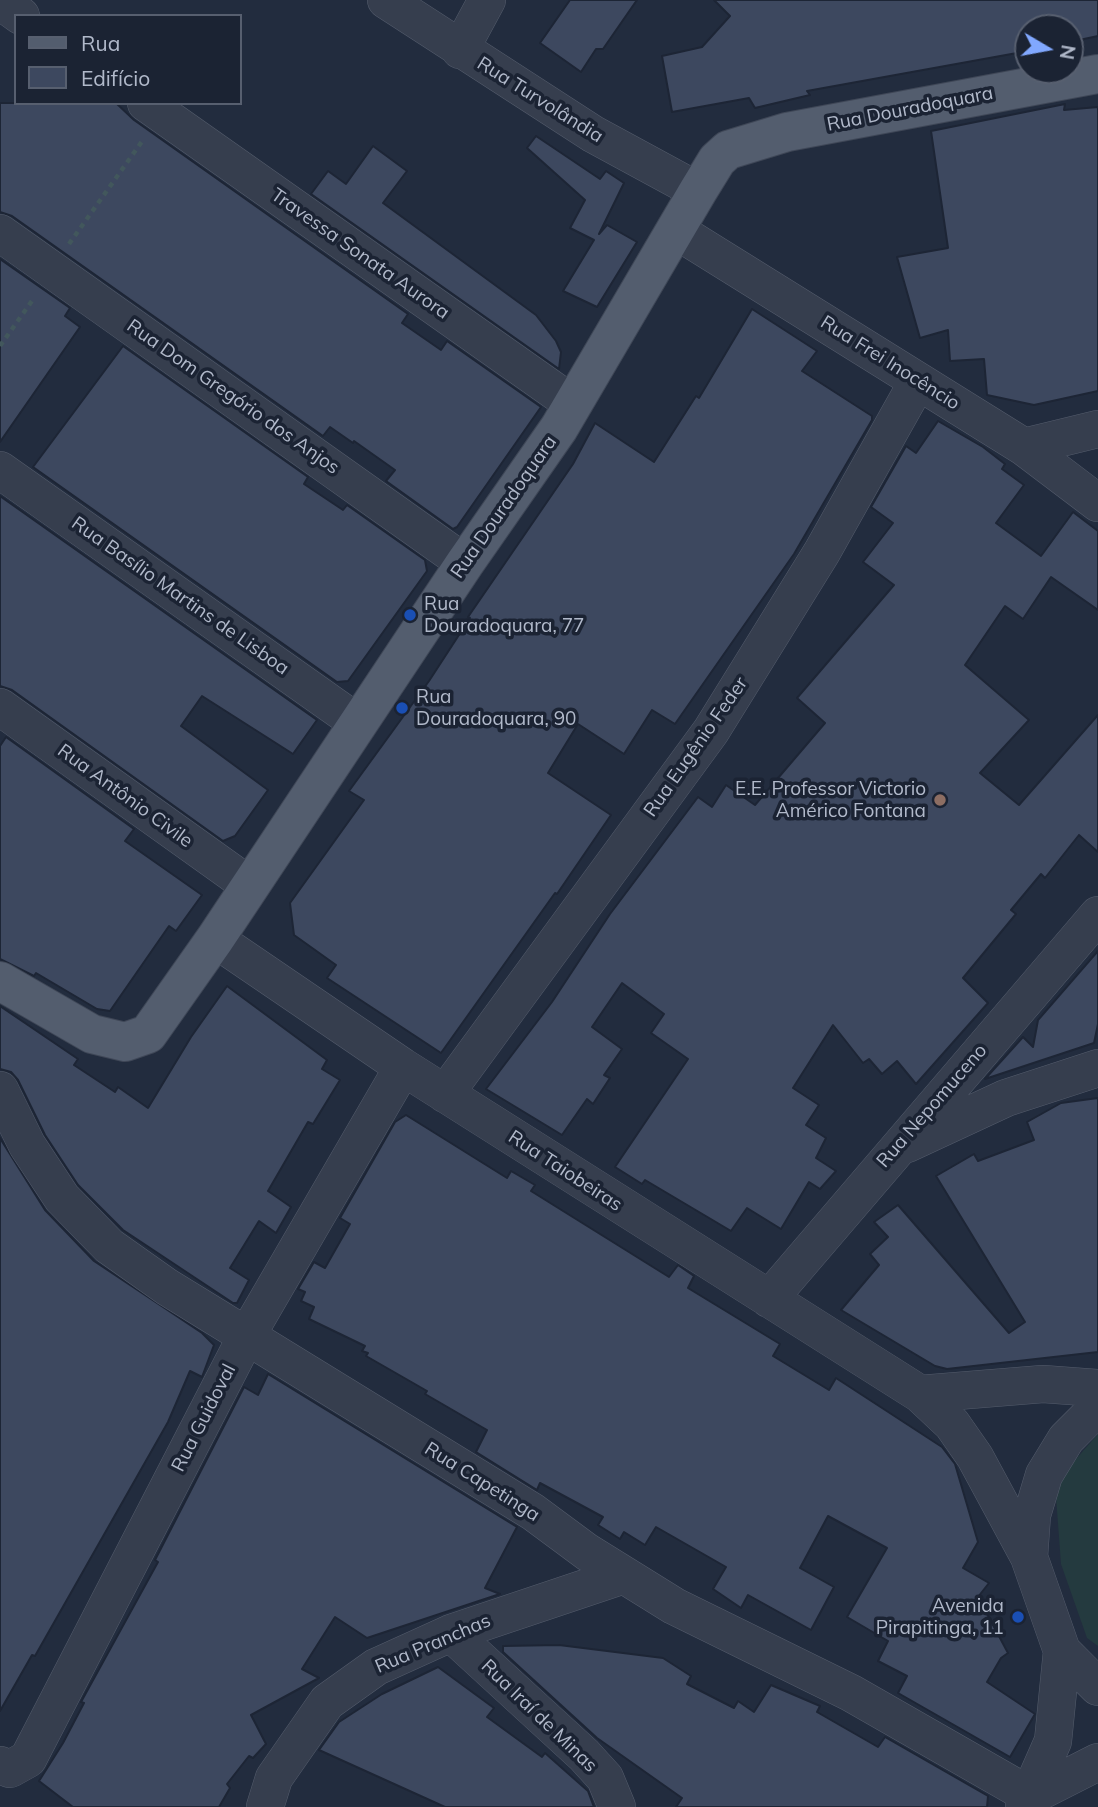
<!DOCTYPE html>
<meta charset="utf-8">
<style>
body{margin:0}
#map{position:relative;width:1098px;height:1807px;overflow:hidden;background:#222c3e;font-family:Mulish,sans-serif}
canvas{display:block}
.legend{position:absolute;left:14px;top:14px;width:228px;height:91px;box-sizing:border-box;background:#1b2333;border:2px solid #575f6f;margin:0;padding:9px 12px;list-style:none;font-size:21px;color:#b1b9ca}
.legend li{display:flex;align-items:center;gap:14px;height:35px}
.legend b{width:35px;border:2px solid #575f6f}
.north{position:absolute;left:1014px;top:14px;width:70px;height:70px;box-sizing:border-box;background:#1b2333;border:2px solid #575f6f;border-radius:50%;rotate:100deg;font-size:19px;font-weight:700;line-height:28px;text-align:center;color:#b1b9ca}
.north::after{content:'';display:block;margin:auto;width:24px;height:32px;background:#81a8ff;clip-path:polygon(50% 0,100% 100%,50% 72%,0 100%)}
</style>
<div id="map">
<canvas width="1098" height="1807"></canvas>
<ul class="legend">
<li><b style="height:9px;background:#535d6e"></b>Rua</li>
<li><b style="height:19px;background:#3d485f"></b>Edifício</li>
</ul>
<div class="north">N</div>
</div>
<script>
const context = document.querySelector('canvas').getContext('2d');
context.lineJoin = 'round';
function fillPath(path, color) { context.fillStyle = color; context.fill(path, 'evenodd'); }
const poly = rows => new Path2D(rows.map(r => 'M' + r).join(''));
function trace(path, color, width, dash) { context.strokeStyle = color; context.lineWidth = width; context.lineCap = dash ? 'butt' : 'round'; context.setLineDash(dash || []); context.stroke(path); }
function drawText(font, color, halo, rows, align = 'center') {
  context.font = font + ' Mulish,sans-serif'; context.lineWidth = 7; context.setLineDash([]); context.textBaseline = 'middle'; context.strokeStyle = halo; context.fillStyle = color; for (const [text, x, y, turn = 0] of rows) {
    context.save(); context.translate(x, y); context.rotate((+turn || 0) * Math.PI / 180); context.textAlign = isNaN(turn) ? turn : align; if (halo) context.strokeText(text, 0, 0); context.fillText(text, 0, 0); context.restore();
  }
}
fillPath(poly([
 [1098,1434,1098,1646,1087,1638,1061,1564,1055,1483]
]), '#243a3f');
const building = poly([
 [570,0,637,0,603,49,596,49,581,72,540,43,570,0],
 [714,0,1098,0,1098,36,1070,42,1070,28,1028,28,1028,51,807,91,810,95,755,108,749,98,672,112,662,56,702,47,730,16,714,0],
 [0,103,116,103,134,120,408,314,402,323,441,350,447,341,541,407,457,527,453,529,386,481,395,470,354,441,353,443,330,427,323,436,12,216,0,212,0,103],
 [1065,104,1064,110,1098,107,1098,391,1034,405,987,395,984,359,950,361,948,330,920,338,897,257,948,248,931,131,1065,104],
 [536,136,600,179,606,171,624,183,599,234,607,225,637,242,597,307,563,291,594,240,570,228,585,200,527,148,536,136],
 [373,146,407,171,383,203,536,315,556,341,561,352,559,369,311,194,328,171,346,184,373,146],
 [0,259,70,308,65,316,80,327,0,442,0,259],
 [752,309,817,351,802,371,872,416,872,420,794,554,675,724,652,710,624,754,578,724,548,773,611,815,557,894,555,893,441,1053,327,978,336,965,294,935,290,903,364,800,349,791,429,681,470,618,468,617,573,464,595,423,654,462,696,396,699,398,752,309],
 [123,346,308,477,304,484,343,510,347,505,425,560,427,571,348,681,337,682,33,467,123,346],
 [938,421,983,447,1005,464,1002,469,1024,485,996,523,1041,556,1073,512,1098,531,1098,610,1051,577,1023,619,1005,606,965,665,1029,720,980,773,1019,805,1098,715,1098,852,1079,835,1045,878,1041,874,1011,910,1016,914,963,978,988,1003,916,1084,897,1061,882,1074,869,1059,863,1063,833,1025,793,1088,819,1105,806,1125,826,1138,816,1158,836,1171,820,1189,809,1182,781,1229,747,1208,731,1231,645,1180,642,1184,615,1167,688,1059,651,1033,664,1014,622,983,592,1027,622,1049,604,1075,610,1078,593,1104,587,1099,562,1135,486,1089,552,1002,610,914,698,797,712,807,726,785,755,805,825,723,797,698,894,585,863,562,893,523,871,507,906,446,916,453,938,421],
 [0,496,317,720,293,754,202,696,181,726,268,790,235,836,223,841,12,690,0,686,0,496],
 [6,737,134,829,125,841,202,895,176,931,169,926,110,1011,97,1009,36,973,34,976,0,959,0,746,6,737],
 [1098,951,1098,1024,1094,1043,985,1079,1023,1037,1033,1047,1038,1020,1098,951],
 [227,986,327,1060,322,1069,340,1080,313,1124,308,1122,268,1191,291,1207,276,1233,259,1221,230,1268,249,1280,237,1303,233,1303,123,1230,78,1185,45,1135,18,1080,11,1072,0,1069,0,1006,78,1059,74,1065,115,1092,118,1087,148,1108,191,1037,227,986],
 [1098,1098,1098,1352,947,1369,935,1366,841,1310,879,1265,870,1254,888,1237,874,1222,898,1205,1009,1333,1025,1322,936,1176,974,1154,978,1161,1034,1140,1027,1122,1061,1103,1098,1098],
 [406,1115,507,1178,511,1171,535,1185,531,1191,669,1277,678,1265,694,1276,688,1288,780,1344,773,1356,829,1390,836,1378,942,1447,955,1464,978,1542,963,1568,989,1583,978,1597,1008,1653,1001,1658,987,1682,1035,1714,1010,1757,898,1693,907,1676,878,1661,888,1641,847,1617,887,1548,828,1516,800,1568,834,1587,811,1630,748,1595,741,1608,713,1589,726,1567,656,1527,645,1545,624,1532,620,1539,598,1525,603,1517,540,1483,537,1490,476,1452,487,1430,425,1394,427,1391,366,1356,368,1353,362,1351,365,1346,309,1319,314,1307,301,1301,305,1292,298,1289,314,1262,325,1268,350,1224,340,1218,395,1122,406,1115],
 [0,1138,45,1210,94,1261,202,1333,214,1345,202,1377,190,1371,168,1422,35,1656,32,1655,0,1711,0,1138],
 [268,1374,517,1527,485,1588,500,1594,367,1638,335,1617,302,1669,319,1678,251,1715,266,1744,253,1758,249,1756,227,1784,230,1788,219,1807,73,1807,39,1781,63,1743,84,1703,81,1702,158,1562,155,1560,244,1387,258,1395,268,1374],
 [559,1645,663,1658,691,1676,687,1684,734,1708,738,1701,754,1712,771,1685,820,1706,817,1712,878,1747,885,1737,988,1796,987,1807,676,1807,682,1798,597,1738,503,1652,503,1646,559,1645],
 [438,1667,494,1708,487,1717,542,1757,545,1753,588,1791,594,1807,445,1807,319,1750,339,1722,382,1694,438,1667]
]);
fillPath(building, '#3d485f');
trace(building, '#1d2535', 2);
const minor = poly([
 [386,0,593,134,698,191],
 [0,1,21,16],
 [460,50,487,0],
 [146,103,573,404],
 [677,231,1024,447,1098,503],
 [0,233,465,563],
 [1024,447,1098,429],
 [0,470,358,723],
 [0,707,249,885],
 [215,939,403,1067,920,1394,952,1424,975,1457,1029,1557],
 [0,1090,27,1145,62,1198,109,1246,167,1287,533,1512,587,1552,674,1606,851,1693,1031,1796],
 [445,1094,711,731,822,552,918,381],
 [907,1144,1006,1098,1098,1068],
 [769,1299,1098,915],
 [920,1394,1043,1384,1098,1388],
 [1098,1407,1066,1439,1044,1475,1032,1515,1029,1557,1062,1651,1098,1687],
 [451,1633,584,1755,605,1778,617,1807],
 [0,1765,10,1769,28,1759,246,1337,403,1067],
 [1031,1796,1098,1762],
 [265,1807,274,1778,327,1702,376,1667,451,1633,624,1575],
 [1024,1807,1053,1741,1062,1651]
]);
const major = poly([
 [0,981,92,1034,125,1042,148,1034,215,939,465,563,559,428,698,191,717,160,728,150,787,132,1098,74]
]);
trace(minor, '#545c6c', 38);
trace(major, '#3f4757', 40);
trace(poly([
 [69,244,143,140],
 [0,346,34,298]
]), '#42575c', 4.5, [5, 5]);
trace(minor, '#363e4e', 37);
trace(major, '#535d6e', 38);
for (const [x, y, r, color] of [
 [410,615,7,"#1a4fb4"],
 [402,708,7,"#1a4fb4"],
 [940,800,7,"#8d6e63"],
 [1018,1617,7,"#1a4fb4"]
]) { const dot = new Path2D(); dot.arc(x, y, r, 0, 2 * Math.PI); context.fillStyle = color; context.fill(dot); trace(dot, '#1b2333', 2.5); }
drawText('19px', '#b1b9ca', '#1b2333', [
 ["Rua Turvolândia",540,100,32],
 ["Rua Douradoquara",910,109,-11],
 ["Travessa Sonata Aurora",360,254,35],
 ["Rua Frei Inocêncio",890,363,32],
 ["Rua Dom Gregório dos Anjos",233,397,35],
 ["Rua Douradoquara",504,507,-55],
 ["Rua Basílio Martins de Lisboa",180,596,35],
 ["Rua Eugênio Feder",696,747,-55],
 ["Rua Antônio Civile",125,796,36],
 ["Rua Nepomuceno",932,1106,-49],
 ["Rua Taiobeiras",565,1171,33],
 ["Rua Guidoval",204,1418,-63],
 ["Rua Capetinga",482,1482,32],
 ["Rua Pranchas",433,1644,-23],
 ["Rua Iraí de Minas",539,1716,44]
]);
drawText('19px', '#b1b9ca', '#1b2333', [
 ["Rua",424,604],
 ["Douradoquara, 77",424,626],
 ["Rua",416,697],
 ["Douradoquara, 90",416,719],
 ["E.E. Professor Victorio",926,789,"right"],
 ["Américo Fontana",926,811,"right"],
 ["Avenida",1004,1606,"right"],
 ["Pirapitinga, 11",1004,1628,"right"]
], 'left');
</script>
